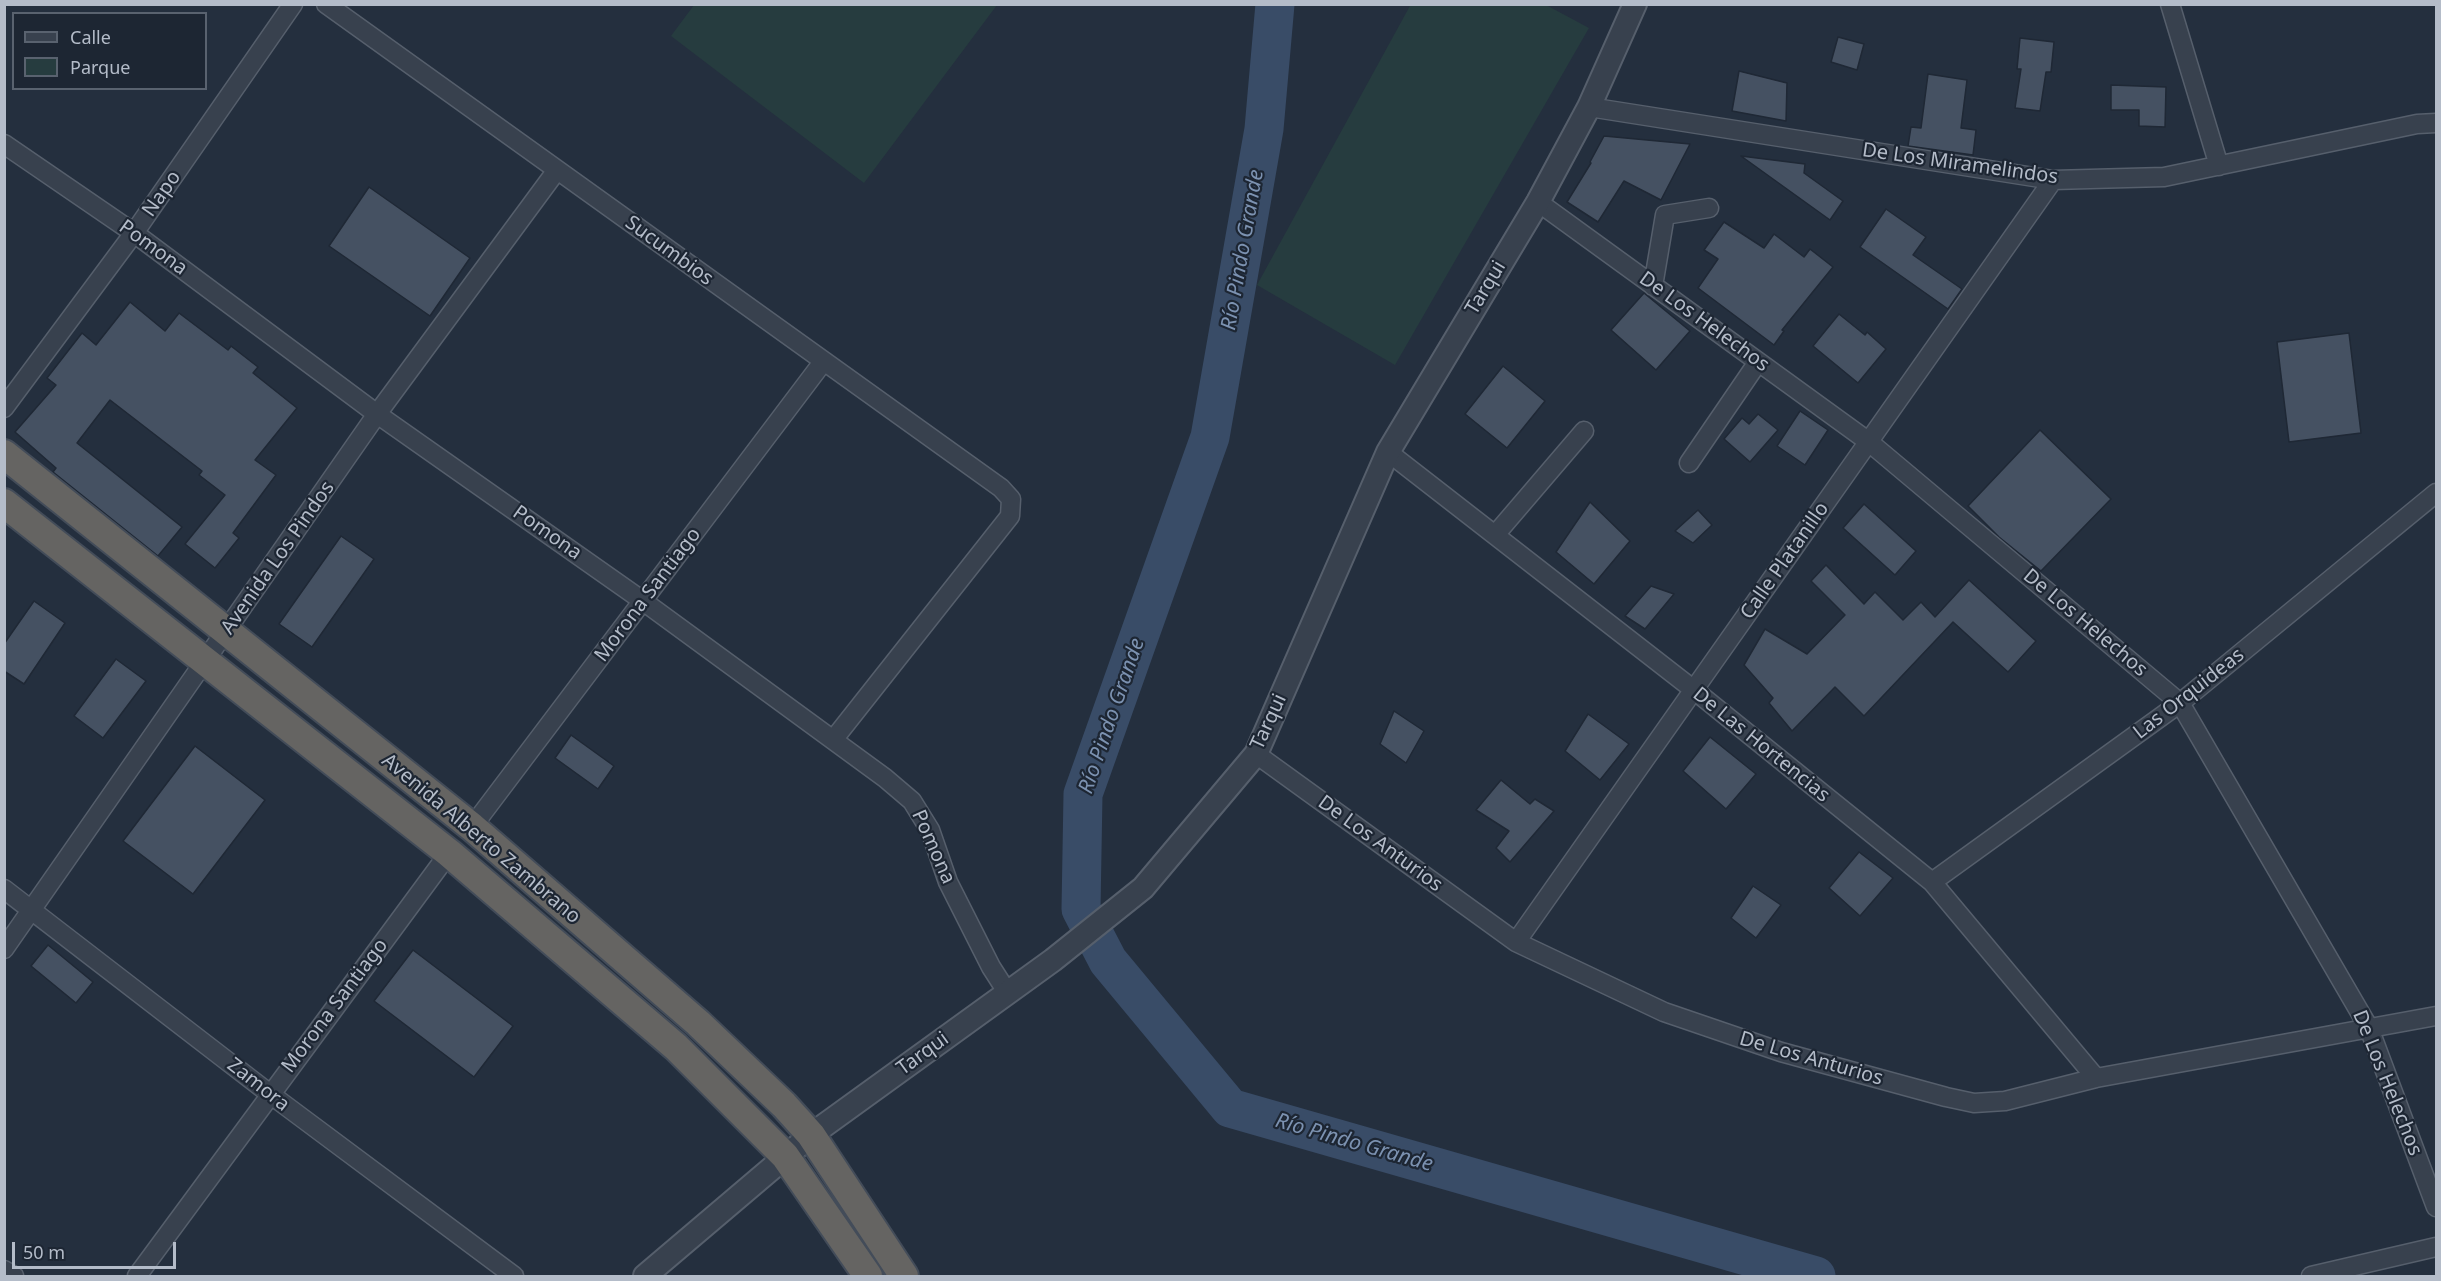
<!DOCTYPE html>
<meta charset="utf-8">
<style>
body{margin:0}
#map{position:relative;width:2441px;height:1281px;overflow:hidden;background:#242f3e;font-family:"Noto Sans",sans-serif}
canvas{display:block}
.frame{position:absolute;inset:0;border:6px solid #b4bcc9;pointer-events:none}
.legend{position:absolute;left:12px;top:12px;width:195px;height:78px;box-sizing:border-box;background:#1d2633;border:2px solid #59626f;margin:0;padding:8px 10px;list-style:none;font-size:18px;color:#b4bcc9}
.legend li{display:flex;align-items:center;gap:12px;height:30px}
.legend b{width:30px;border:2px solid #59626f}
.scale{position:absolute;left:12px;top:1242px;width:164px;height:27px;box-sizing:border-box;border:3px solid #b4bcc9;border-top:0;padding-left:8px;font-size:18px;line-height:21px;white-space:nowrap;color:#b4bcc9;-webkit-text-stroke:4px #1d2633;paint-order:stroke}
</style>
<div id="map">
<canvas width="2441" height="1281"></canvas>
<div class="frame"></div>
<ul class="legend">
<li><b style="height:8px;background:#38414e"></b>Calle</li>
<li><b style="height:16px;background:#263c3f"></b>Parque</li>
</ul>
<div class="scale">50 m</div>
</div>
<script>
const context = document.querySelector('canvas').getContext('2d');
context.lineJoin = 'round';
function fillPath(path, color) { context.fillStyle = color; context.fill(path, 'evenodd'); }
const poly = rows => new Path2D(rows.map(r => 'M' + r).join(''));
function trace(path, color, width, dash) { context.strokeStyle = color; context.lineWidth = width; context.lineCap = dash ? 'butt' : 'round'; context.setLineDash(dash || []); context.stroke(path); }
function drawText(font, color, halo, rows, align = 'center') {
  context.font = font + ' "Noto Sans",sans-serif'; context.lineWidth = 4.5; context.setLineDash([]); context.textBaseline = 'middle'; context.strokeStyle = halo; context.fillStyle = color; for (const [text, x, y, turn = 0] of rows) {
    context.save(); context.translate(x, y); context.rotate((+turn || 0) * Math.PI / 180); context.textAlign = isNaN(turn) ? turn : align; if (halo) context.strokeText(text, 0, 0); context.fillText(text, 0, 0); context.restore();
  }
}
fillPath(poly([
 [1411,4,1546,5,1589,28,1395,365,1257,285],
 [694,5,694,4,997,5,864,183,671,36]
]), '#263c3f');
trace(poly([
 [1275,4,1264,129,1210,437,1083,794,1081,909,1108,961,1230,1108,1816,1276]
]), '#394c67', 39);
const building = poly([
 [1838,37,1864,44,1857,70,1831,62,1838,37],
 [2020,38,2054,42,2051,72,2046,72,2040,111,2015,108,2021,69,2017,69,2020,38],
 [1739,71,1787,83,1786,121,1732,111,1739,71],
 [1928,74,1967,80,1961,128,1976,130,1973,155,1908,146,1911,127,1921,128,1928,74],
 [2111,85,2166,87,2165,127,2139,126,2139,110,2111,110,2111,85],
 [1604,136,1690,144,1661,200,1624,181,1598,222,1567,202,1591,163,1590,162,1604,136],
 [1741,156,1805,164,1804,173,1843,201,1830,220,1741,156],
 [369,187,470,258,430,316,329,246,369,187],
 [1886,209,1926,237,1913,255,1962,289,1948,309,1860,247,1886,209],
 [1724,222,1764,248,1774,234,1804,257,1810,249,1833,267,1782,330,1784,331,1774,345,1698,288,1718,259,1704,250,1724,222],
 [1644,293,1690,331,1656,370,1611,330,1644,293],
 [130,302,165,331,179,313,228,350,231,346,258,367,253,373,297,408,255,460,276,475,233,533,239,538,215,568,185,544,225,495,199,475,202,471,110,400,77,443,182,527,158,556,53,472,56,468,15,432,56,385,47,378,82,333,96,345,130,302],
 [1839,314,1865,335,1867,332,1886,349,1858,383,1813,346,1839,314],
 [2349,333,2361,433,2289,442,2277,342,2349,333],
 [1503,366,1545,401,1507,448,1465,414,1503,366],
 [1800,411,1828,430,1805,465,1777,446,1800,411],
 [1758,414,1778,430,1750,462,1724,439,1742,418,1749,424,1758,414],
 [2040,430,2111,499,2041,571,1999,537,1968,506,2040,430],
 [1590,502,1630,541,1594,584,1556,552,1590,502],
 [1864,504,1916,551,1895,575,1843,528,1864,504],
 [1698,510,1712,525,1693,543,1675,531,1698,510],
 [341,536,374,559,312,647,279,624,341,536],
 [1826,565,1864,604,1875,592,1903,620,1921,602,1935,617,1969,580,2036,641,2008,672,1953,622,1864,716,1835,687,1792,731,1769,703,1773,698,1744,665,1765,629,1807,654,1845,615,1811,581,1826,565],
 [1651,586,1674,594,1645,629,1625,616,1651,586],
 [34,601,65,623,24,684,4,671,4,644,34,601],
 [116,659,146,681,103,738,74,716,116,659],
 [1394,711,1424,731,1406,763,1380,744,1394,711],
 [1588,714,1629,744,1600,780,1565,751,1588,714],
 [571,735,614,766,598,789,555,758,571,735],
 [1710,737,1756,774,1726,809,1683,771,1710,737],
 [195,746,265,800,193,894,123,841,195,746],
 [1501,780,1530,804,1535,799,1554,811,1510,862,1496,848,1509,831,1476,810,1501,780],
 [1859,852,1893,878,1860,916,1829,888,1859,852],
 [1753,886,1781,905,1756,938,1731,918,1753,886],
 [48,945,93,982,76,1003,31,966,48,945],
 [413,950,513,1026,474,1077,374,1001,413,950]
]);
fillPath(building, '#455162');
trace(building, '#1f2835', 1.5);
const minor = poly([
 [326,4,1001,488,1011,499,1010,516,833,740],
 [2170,4,2219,166],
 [1589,107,2053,180,2164,177,2417,124,2436,123],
 [4,144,134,233,377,414,643,601,885,778,912,801,930,830,948,882,991,967,1007,992],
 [1538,202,1869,442,2180,703,2369,1028,2436,1207],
 [1653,286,1665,215,1709,208],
 [4,408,134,233,293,4],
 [1388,452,1694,690,1932,882,2096,1078],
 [1689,463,1758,362],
 [1495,535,1584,431],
 [1256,754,1516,942,1664,1012,1781,1052,1946,1097,1974,1103,2005,1101,2096,1078,2436,1016],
 [472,827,823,362],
 [1932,882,2180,703,2436,493],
 [4,889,270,1094,514,1276],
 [1516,942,2053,180],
 [4,949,377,414,557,170],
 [4,1270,14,1276],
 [137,1276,449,853],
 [2311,1276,2436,1247]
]);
const tertiary = poly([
 [645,1276,811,1135,1053,960,1143,888,1256,754,1388,452,1538,202,1589,107,1635,4]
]);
const trunk = poly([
 [4,454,472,827,698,1023,784,1105,811,1135,904,1276],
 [4,503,449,853,676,1047,785,1156,868,1276]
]);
trace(minor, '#565f6c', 21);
trace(tertiary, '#565f6c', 26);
trace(trunk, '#434c59', 32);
trace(minor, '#38414e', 18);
trace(tertiary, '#38414e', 22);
trace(trunk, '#656462', 28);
drawText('20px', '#b4bcc9', '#1d2633', [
 ["De Los Miramelindos",1960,164,8],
 ["Napo",162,194,-55],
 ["Pomona",153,248,36],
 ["Sucumbios",669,251,36],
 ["Tarqui",1486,288,-59],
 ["De Los Helechos",1704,322,36],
 ["Pomona",547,533,35],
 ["Avenida Los Pindos",278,558,-55],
 ["Calle Platanillo",1785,561,-55],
 ["Morona Santiago",648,595,-53],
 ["De Los Helechos",2085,623,40],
 ["Las Orquideas",2189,694,-38],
 ["Tarqui",1269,722,-65],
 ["De Las Hortencias",1761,745,39],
 ["Avenida Alberto Zambrano",481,839,40],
 ["De Los Anturios",1380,844,36],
 ["Pomona",933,847,66],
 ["Morona Santiago",335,1006,-53],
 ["Tarqui",923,1054,-36],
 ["De Los Anturios",1811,1059,16],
 ["De Los Helechos",2387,1083,68],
 ["Zamora",258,1085,38]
]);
drawText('italic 21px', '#7c92b1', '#1d2633', [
 ["Río Pindo Grande",1243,250,-80],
 ["Río Pindo Grande",1112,716,-71],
 ["Río Pindo Grande",1354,1143,16]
]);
</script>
